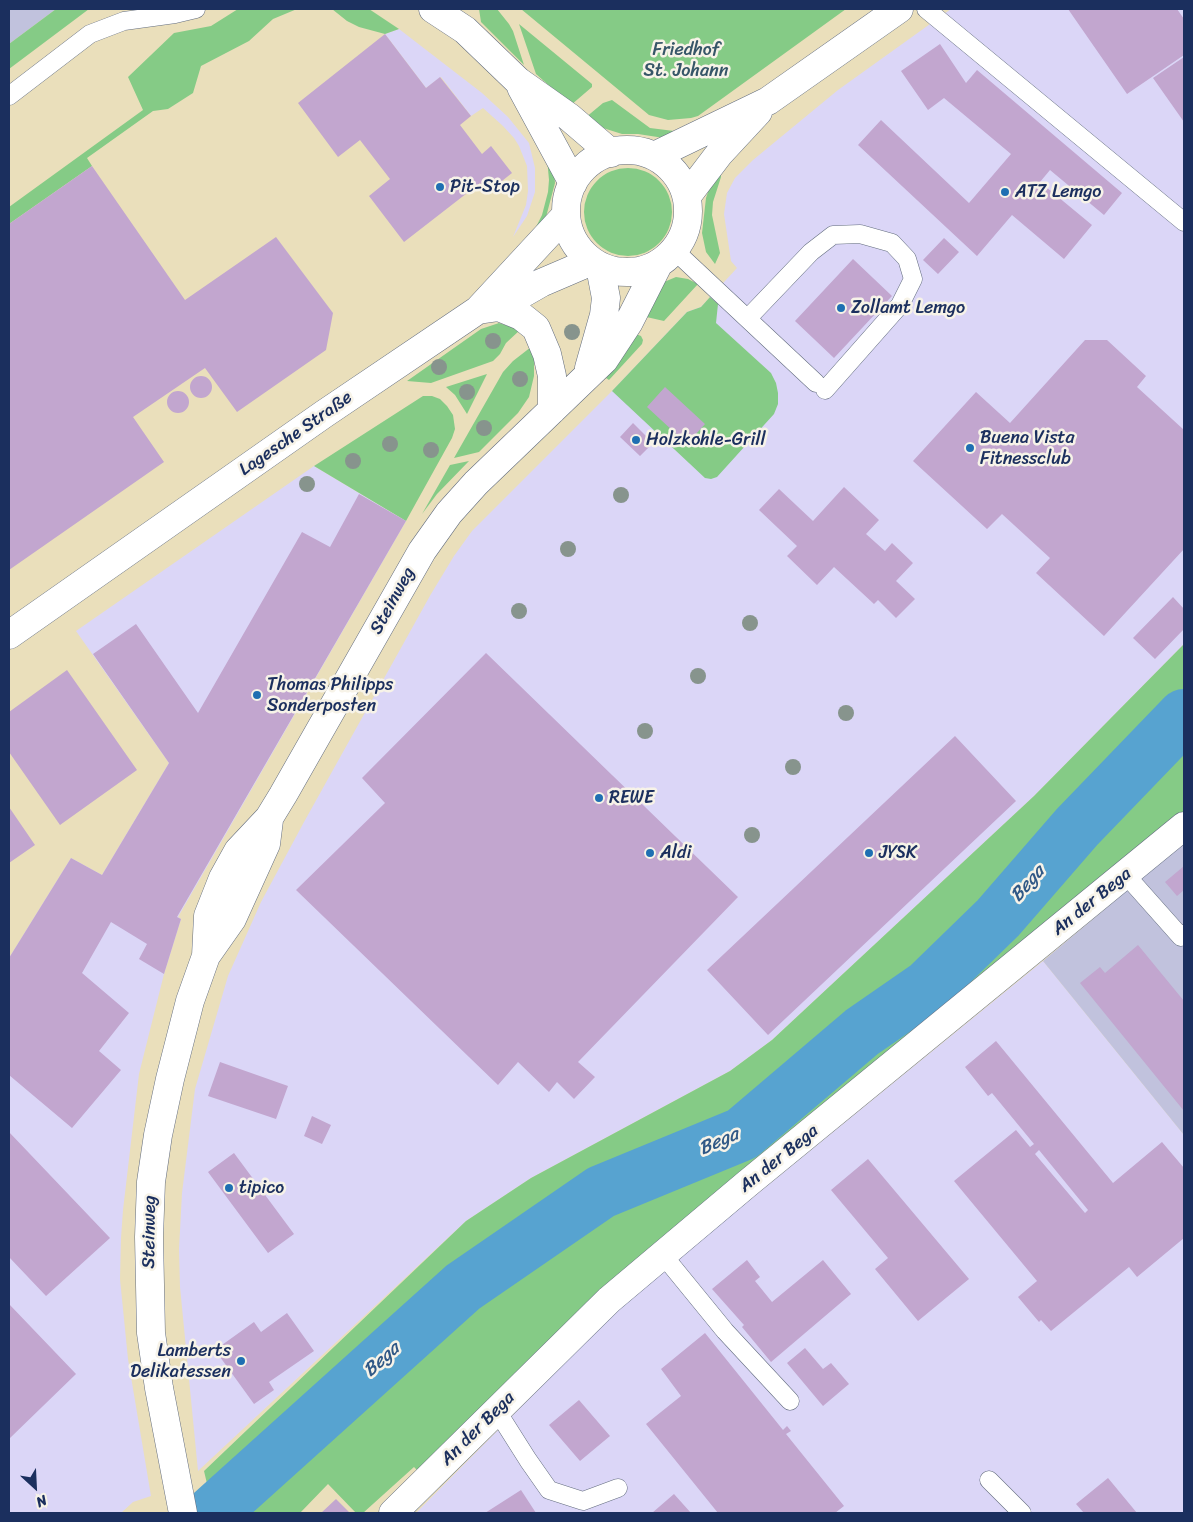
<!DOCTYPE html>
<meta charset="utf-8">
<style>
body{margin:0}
#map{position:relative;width:1193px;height:1522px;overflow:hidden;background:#eadfbb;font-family:Sriracha,sans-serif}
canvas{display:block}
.frame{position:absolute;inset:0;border:10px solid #1b2f5e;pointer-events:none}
.north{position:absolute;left:10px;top:1462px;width:50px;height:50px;-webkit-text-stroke:4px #f7f3e8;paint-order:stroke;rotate:155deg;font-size:14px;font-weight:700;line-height:20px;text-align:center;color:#1b2f5e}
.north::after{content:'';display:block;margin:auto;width:18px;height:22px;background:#1b2f5e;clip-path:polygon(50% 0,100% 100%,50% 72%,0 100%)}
</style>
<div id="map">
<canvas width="1193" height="1522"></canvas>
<div class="frame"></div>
<div class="north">N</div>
</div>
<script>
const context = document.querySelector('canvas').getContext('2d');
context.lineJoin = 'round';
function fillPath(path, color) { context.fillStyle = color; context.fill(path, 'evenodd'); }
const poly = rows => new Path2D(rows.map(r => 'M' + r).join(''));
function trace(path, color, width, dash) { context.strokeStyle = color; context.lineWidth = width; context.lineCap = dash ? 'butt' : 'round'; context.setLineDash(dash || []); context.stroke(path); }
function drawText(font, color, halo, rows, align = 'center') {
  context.font = font + ' Sriracha,sans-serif'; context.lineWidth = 5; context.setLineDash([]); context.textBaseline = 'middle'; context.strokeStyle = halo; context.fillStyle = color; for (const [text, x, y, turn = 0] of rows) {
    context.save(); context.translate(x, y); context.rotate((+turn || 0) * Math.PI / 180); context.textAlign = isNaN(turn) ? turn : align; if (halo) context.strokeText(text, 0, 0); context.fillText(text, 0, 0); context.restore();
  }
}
fillPath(poly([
 [951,9,1184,9,1184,644,1034,796,772,1040,730,1071,531,1178,466,1221,198,1471,180,1287,179,1249,182,1193,195,1089,228,976,261,902,304,822,431,594,454,556,472,531,612,391,687,312,701,307,737,268,731,261,724,214,727,193,735,178,753,160,838,90],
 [399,29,482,93,508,117,529,143,535,168,535,192,527,216,513,237,526,205,528,191,527,166,519,146,514,138,503,126,483,108,471,116,441,77,426,88,385,34],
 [314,466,406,521,178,917,181,919,164,974,139,1074,123,1210,121,1238,120,1279,128,1359,151,1496,133,1502,121,1513,9,1513,9,958,71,858,102,875,169,763,76,631],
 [1043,961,1184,1135,1184,1513,416,1513,613,1314,675,1261]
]), '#dbd6f7');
fillPath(poly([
 [9,9,56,9,9,44],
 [1184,843,1184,1135,1043,961]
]), '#c1c2dd');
fillPath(poly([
 [56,9,89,9,9,69,9,44],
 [238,9,297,9,273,19,249,41,201,66,193,93,168,109,153,111,87,158,92,166,9,224,9,207,143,110,128,77,174,33,211,26],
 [332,9,369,9,399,29,385,34,359,27,347,21],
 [479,9,497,9,509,24,513,31,524,65,481,22],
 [521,9,846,9,698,116,691,118,668,120,649,115],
 [519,24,592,84,592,87,571,105,536,74],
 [612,100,650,128,674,131,664,138,638,134,622,134,603,128,585,118,603,103],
 [547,158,554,171,555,183,546,217,532,235,542,215,548,192,549,180],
 '584 212a44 44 0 1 1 88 0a44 44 0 1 1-88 0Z',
 [721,172,721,177,713,202,712,215,720,253,715,264,706,252,702,233,706,198,712,180],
 [676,277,688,279,698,284,664,321,642,316,664,282],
 [710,297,718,304,716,323,771,373,776,383,778,393,778,404,774,414,717,477,711,479,705,478,612,391,687,312,701,307],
 [499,323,520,330,506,343,500,354,493,361,431,383,407,381,481,329],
 [636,334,641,336,643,340,642,344,609,380,606,378,623,356],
 [531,347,534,358,534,376,529,397,518,413,479,452,454,458,503,372,513,361],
 [487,374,467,414,455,395,446,387],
 [423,396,432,396,440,399,447,406,453,415,455,429,452,438,406,521,314,466],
 [469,461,437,494,422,514,450,465],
 [1184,644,1184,813,419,1472,414,1467,363,1513,356,1513,328,1484,300,1513,214,1513,204,1471,466,1221,531,1178,730,1071,772,1040,1034,796]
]), '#85cb86');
trace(poly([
 [212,1513,463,1287,601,1192,742,1134,862,1032,927,987,998,918,1077,827,1184,716]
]), '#57a3d0', 54);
fillPath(poly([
 [1068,9,1177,9,1184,19,1184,55,1127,94],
 [385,34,426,88,440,77,471,116,460,125,482,154,491,146,512,173,488,192,480,183,404,242,369,196,390,179,360,140,338,157,298,103],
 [940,44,966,83,977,70,1122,193,1104,215,1050,170,1040,182,1092,225,1064,259,1012,215,977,256,858,145,881,120,969,203,1011,154,944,98,928,110,901,71],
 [1184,57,1184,122,1153,78],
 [92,166,185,300,276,237,333,313,326,350,237,412,205,368,133,417,164,462,9,570,9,224],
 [944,238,959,252,938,274,923,260],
 [853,259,892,296,834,358,795,321],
 [1085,340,1107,340,1146,376,1137,387,1184,430,1184,549,1104,636,1036,573,1050,558,1002,514,987,529,913,461,976,392,1010,423],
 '190 387a11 11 0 1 1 22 0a11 11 0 1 1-22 0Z',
 [665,387,705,424,687,444,647,407],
 '167 402a11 11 0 1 1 22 0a11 11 0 1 1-22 0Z',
 [633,423,653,443,640,456,620,437],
 [844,487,879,520,866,534,885,551,892,543,913,563,896,581,915,599,896,618,878,600,874,604,834,567,817,585,787,556,797,546,759,510,779,489,813,521],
 [359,494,406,521,177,917,181,919,164,974,139,959,147,944,111,922,82,973,129,1013,99,1051,121,1070,72,1128,9,1075,9,958,71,858,102,875,169,763,93,654,136,624,198,713,302,532,330,547],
 [1173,597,1184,609,1184,629,1155,659,1133,638],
 [486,653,738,897,578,1062,595,1077,574,1099,557,1082,549,1092,518,1062,498,1085,296,890,385,803,362,778],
 [67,670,137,770,60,825,9,752,9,712],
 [955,736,1016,801,768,1035,707,970],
 [9,807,35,845,9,863],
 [1184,866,1184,890,1177,896,1165,882],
 [1138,945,1184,1001,1184,1111,1080,983,1100,967,1105,973],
 [996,1041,1113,1183,1162,1142,1184,1168,1184,1238,1137,1277,1129,1267,1051,1331,1041,1320,1039,1322,1018,1297,1037,1281,954,1181,1016,1130,1030,1147,1034,1144,992,1093,988,1096,965,1067],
 [1039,1150,1088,1210,1085,1213,1035,1154],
 [220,1062,288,1086,276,1119,208,1096],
 [312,1116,331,1125,322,1144,304,1136],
 [9,1132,110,1238,46,1296,9,1257],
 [234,1153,294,1234,268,1253,208,1172],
 [868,1159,969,1279,918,1321,875,1269,888,1258,831,1190],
 [747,1260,760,1277,755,1281,772,1302,823,1260,851,1294,771,1362,742,1327,744,1325,712,1289],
 [9,1304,76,1374,9,1439],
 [287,1313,314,1351,269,1382,274,1390,254,1404,215,1350,254,1322,261,1332],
 [705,1333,783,1430,787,1426,791,1431,786,1434,844,1506,835,1513,718,1513,646,1424,681,1396,661,1369],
 [805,1348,823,1369,831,1363,849,1384,823,1406,787,1363],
 [579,1400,610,1436,580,1461,549,1425],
 [1108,1478,1137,1513,1084,1513,1076,1504],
 [521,1490,536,1513,485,1513],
 [674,1494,691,1513,652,1513],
 [336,1499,350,1513,321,1513]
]), '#c2a6cf');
const service = poly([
 [926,9,1184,222],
 [9,96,90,34,124,21,175,14,196,9],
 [674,250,816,383],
 [748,318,811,252,833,235,860,234,892,243,907,259,913,279,900,305,825,390],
 [1125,874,1181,937,1184,934],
 [663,1255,725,1331,790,1401],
 [497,1411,528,1460,549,1490,583,1501,618,1488],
 [989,1480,1022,1513]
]);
const minor = poly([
 [393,1513,609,1300,748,1183,1184,826]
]);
const tertiary = poly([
 [433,9,465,30,518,81,569,117,611,153],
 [521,87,573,183],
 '566 211a61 61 0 1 1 122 0a61 61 0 1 1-122 0Z',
 [654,156,768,101,899,9],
 [687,196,719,154,758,112],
 [499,307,541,283,590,262],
 [478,310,499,307,521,316,536,328,547,354,552,376,552,410],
 [589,368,604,315,606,298,600,267],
 [9,635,324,414,478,310,566,215],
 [206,956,232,919,266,844,269,820],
 [183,1513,159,1388,151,1333,149,1237,151,1182,158,1135,170,1079,190,1001,206,956,208,916,223,878,238,851,269,818,283,795,422,551,449,513,476,483,604,360,629,322,659,263]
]);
trace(service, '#636d7f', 19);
trace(minor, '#636d7f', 29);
trace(tertiary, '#636d7f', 29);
trace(service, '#fff', 18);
trace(minor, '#fff', 28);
trace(tertiary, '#fff', 28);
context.fillStyle = '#87948d';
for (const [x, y] of [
 [572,332],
 [493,341],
 [439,367],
 [520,379],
 [467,392],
 [484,428],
 [390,444],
 [431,450],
 [353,461],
 [307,484],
 [621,495],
 [568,549],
 [519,611],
 [750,623],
 [698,676],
 [846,713],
 [645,731],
 [793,767],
 [752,835]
]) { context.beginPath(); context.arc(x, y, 8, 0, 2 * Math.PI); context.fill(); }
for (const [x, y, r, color] of [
 [440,187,5,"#1f6fb2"],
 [1005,192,5,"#1f6fb2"],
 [841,308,5,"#1f6fb2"],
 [636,440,5,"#1f6fb2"],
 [970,448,5,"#1f6fb2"],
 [257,695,5,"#1f6fb2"],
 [599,798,5,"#1f6fb2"],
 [650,853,5,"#1f6fb2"],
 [869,853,5,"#1f6fb2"],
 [229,1188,5,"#1f6fb2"],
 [241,1361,5,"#1f6fb2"]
]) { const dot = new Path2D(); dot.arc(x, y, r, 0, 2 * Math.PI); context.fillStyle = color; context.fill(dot); trace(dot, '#f7f3e8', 2); }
drawText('18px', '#365668', '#f7f3e8', [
 ["Friedhof",686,50],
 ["St. Johann",686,71]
]);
drawText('18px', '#1b2f5e', '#f7f3e8', [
 ["Pit-Stop",450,187],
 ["ATZ Lemgo",1015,192],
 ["Zollamt Lemgo",851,308],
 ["Buena Vista",980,438],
 ["Fitnessclub",980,459],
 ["Holzkohle-Grill",646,440],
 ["Thomas Philipps",267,685],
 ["Sonderposten",267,706],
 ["REWE",609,798],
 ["Aldi",660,853],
 ["JYSK",879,853],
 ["tipico",239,1188],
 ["Lamberts",231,1351,"right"],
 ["Delikatessen",231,1372,"right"]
], 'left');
drawText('18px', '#1b2f5e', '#f7f3e8', [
 ["Lagesche Straße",296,434,-35],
 ["Steinweg",393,601,-61],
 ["An der Bega",1092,902,-39],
 ["An der Bega",779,1159,-39],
 ["Steinweg",150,1232,-89],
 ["An der Bega",478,1429,-45]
]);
drawText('italic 19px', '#305886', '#f7f3e8', [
 ["Bega",1028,884,-49],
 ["Bega",719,1142,-24],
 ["Bega",382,1360,-42]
]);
</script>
